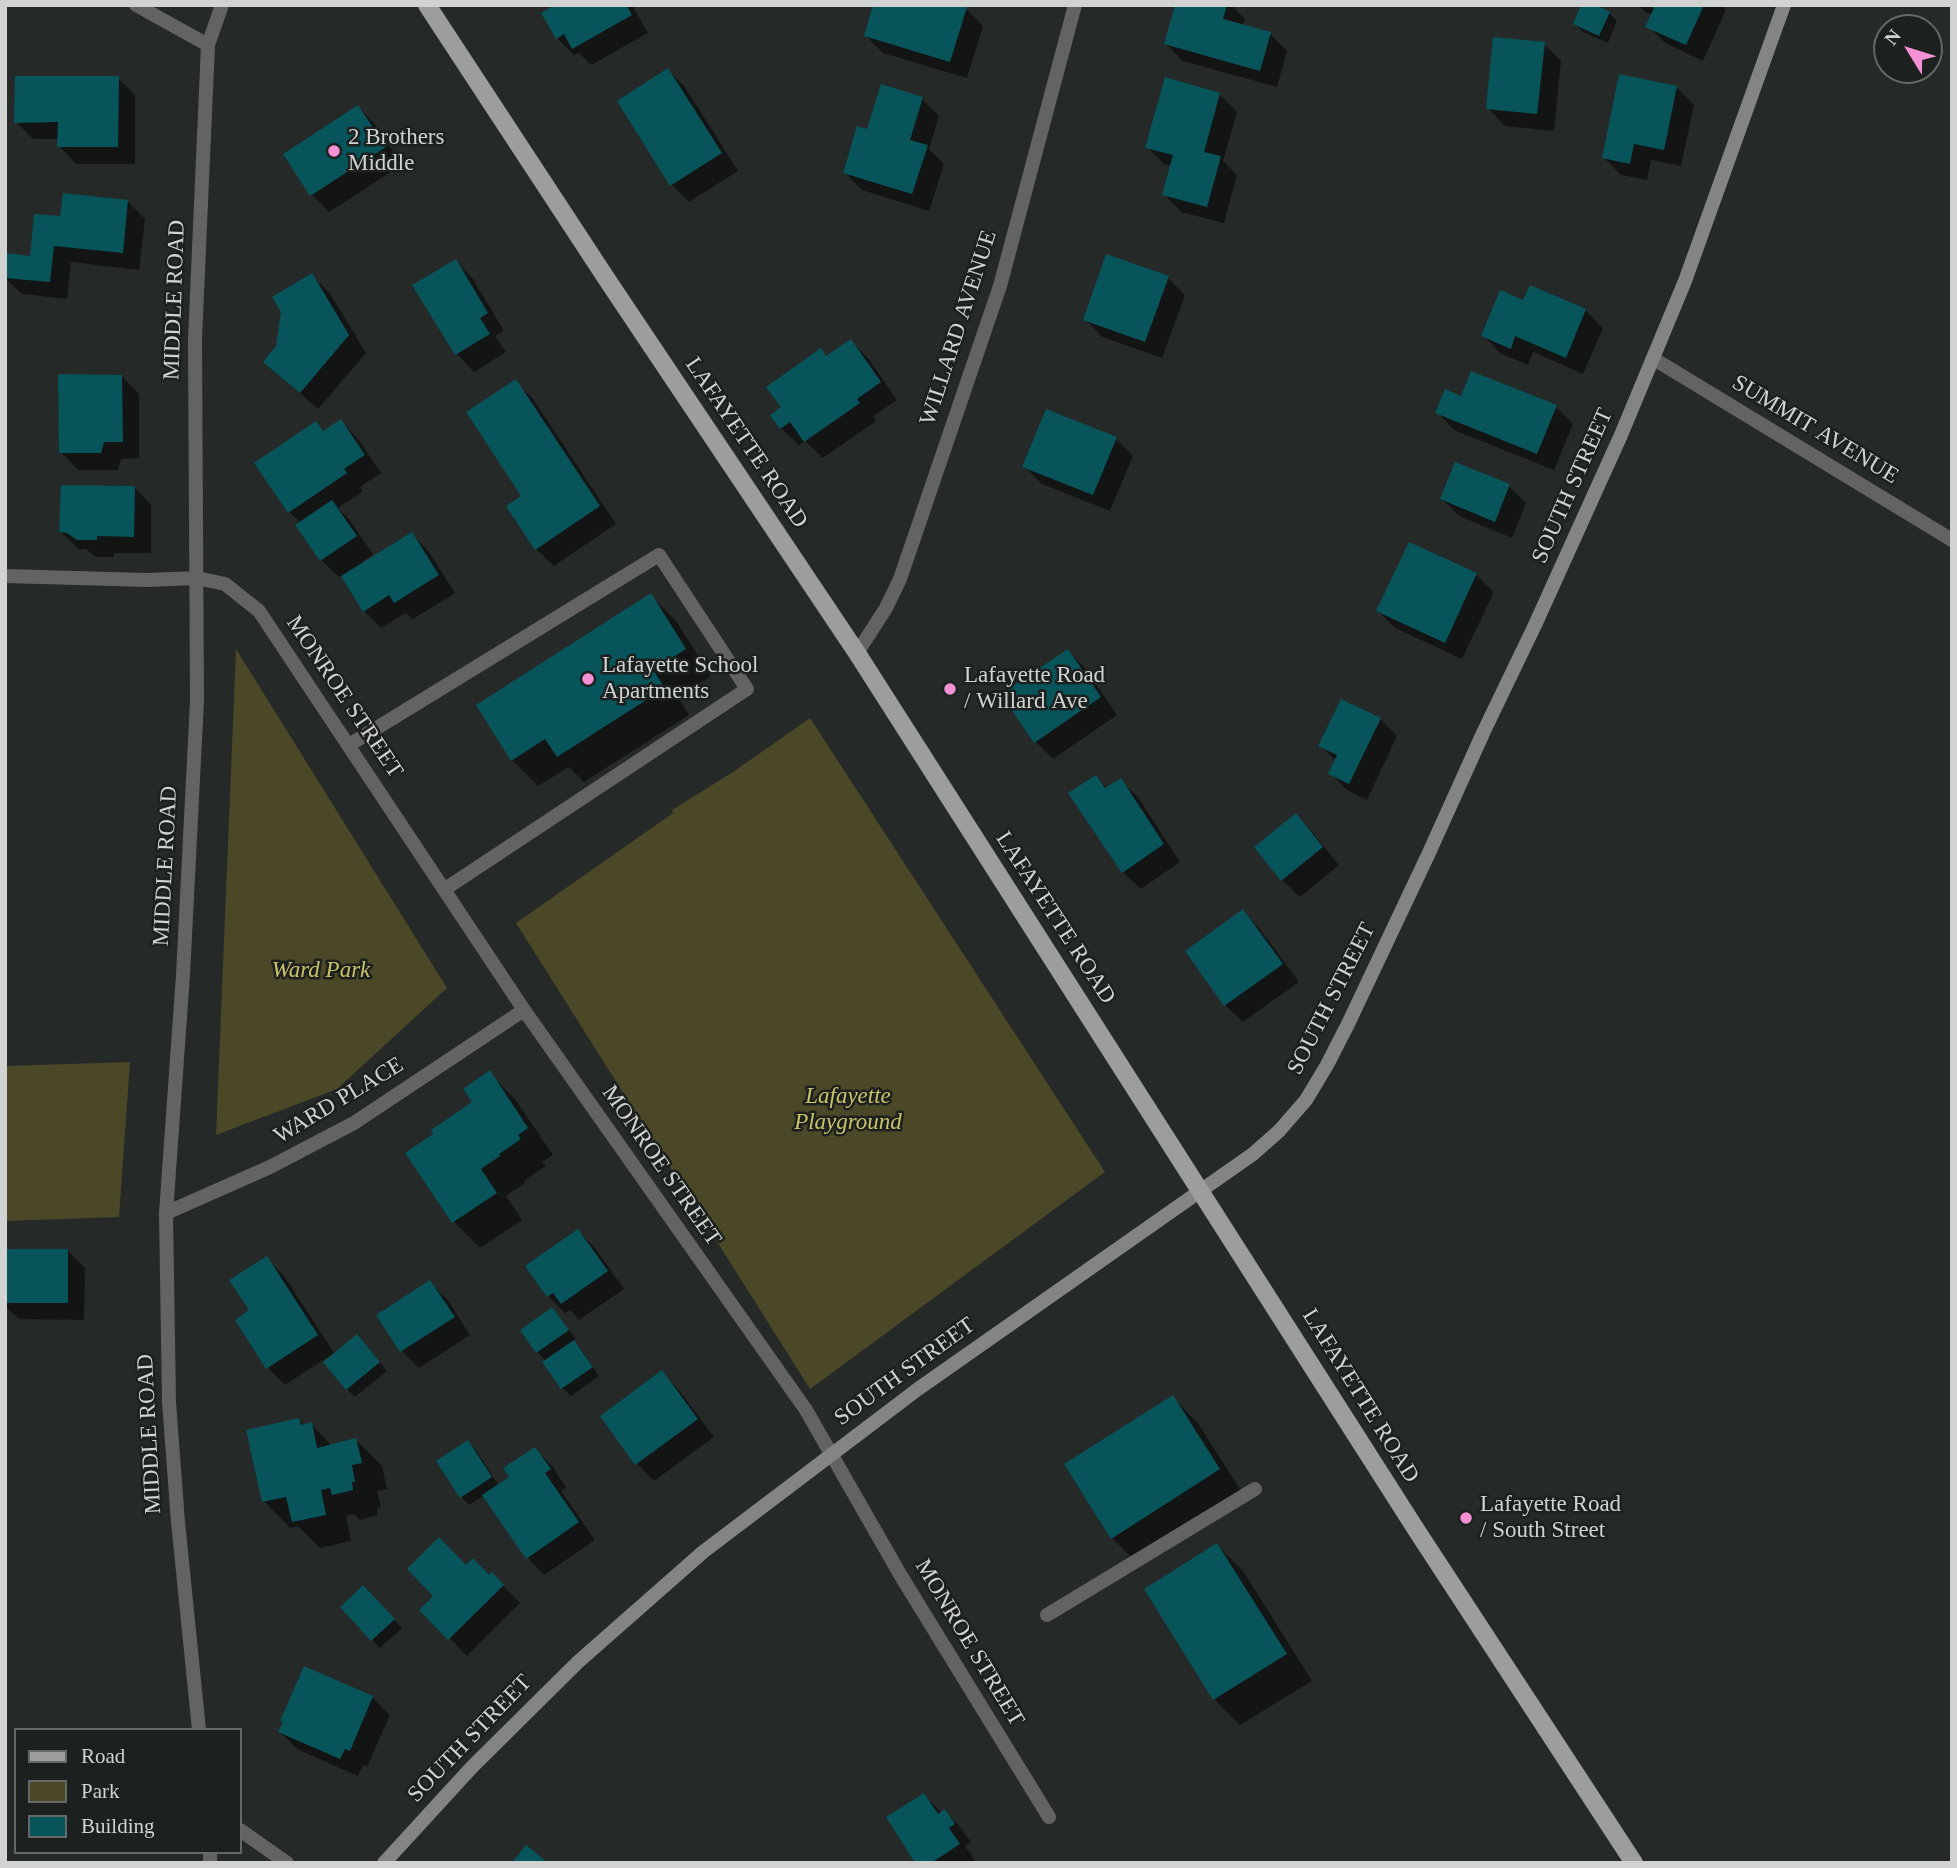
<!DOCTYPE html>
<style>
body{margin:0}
#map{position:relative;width:1957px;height:1868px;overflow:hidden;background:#252928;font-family:Georgia,serif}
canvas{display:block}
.frame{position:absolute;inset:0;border:7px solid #d0d3d2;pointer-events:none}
.legend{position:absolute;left:14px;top:1728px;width:228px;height:126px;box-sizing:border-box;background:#1c201e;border:2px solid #646866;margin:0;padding:9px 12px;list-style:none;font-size:21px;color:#d0d3d2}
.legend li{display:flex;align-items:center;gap:14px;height:35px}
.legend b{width:35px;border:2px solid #646866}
.north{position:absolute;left:1873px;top:14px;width:70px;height:70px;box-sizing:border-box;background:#1c201e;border:2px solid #646866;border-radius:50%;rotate:308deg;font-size:19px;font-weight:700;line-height:28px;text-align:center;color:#d0d3d2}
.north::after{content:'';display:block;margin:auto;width:24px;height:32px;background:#f491d4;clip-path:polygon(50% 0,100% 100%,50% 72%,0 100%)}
</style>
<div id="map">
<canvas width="1957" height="1868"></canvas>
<div class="frame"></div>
<ul class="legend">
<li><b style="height:9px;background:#9c9e9b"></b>Road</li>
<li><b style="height:19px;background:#4a4826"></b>Park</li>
<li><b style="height:19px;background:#07545b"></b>Building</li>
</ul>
<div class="north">N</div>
</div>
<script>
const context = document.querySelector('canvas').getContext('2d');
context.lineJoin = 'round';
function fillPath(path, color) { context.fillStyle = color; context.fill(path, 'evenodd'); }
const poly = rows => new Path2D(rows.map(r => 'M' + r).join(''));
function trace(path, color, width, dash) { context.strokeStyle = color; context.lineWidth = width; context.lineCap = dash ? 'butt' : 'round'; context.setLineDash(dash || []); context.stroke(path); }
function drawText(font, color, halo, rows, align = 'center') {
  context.font = font + ' Georgia,serif'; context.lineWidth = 5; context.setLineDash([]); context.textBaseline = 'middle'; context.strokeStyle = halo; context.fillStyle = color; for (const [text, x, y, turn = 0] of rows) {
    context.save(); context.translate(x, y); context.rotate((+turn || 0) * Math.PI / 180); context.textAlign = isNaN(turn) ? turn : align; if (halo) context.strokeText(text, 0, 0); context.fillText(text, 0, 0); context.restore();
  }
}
fillPath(poly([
 [236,649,447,988,337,1089,216,1135],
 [810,718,1105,1172,810,1389,516,923,673,813,672,810,733,772],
 [130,1062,119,1217,5,1221,5,1066]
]), '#4a4826');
fillPath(poly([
 [555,5,632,5,648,33,591,65,579,53,574,55,557,38],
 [1177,5,1231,5,1245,19,1243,26,1270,34,1287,51,1277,87,1183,61,1166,44],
 [1639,5,1721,5,1726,10,1703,61,1665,43,1648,26,1653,15,1645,12],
 [966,9,983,26,967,78,883,53,866,36],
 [1609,13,1617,21,1608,43,1583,32,1575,24],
 [1544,44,1561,61,1554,131,1505,126,1488,108],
 [668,70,685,87,738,171,689,202,671,184],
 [118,78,135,95,135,164,76,164,59,146,59,139,33,139,16,122],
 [1676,87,1694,105,1681,166,1651,160,1647,180,1621,175,1603,157],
 [1219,94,1237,112,1223,161,1237,175,1224,223,1181,212,1164,194,1172,166,1164,164,1147,147],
 [922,99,939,116,929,149,944,164,929,211,862,190,845,173,868,132],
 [358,107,375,124,402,165,329,212,312,195,285,155],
 [128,202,145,219,139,270,71,262,67,299,22,294,5,278,31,257,62,218],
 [456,261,473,279,504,331,495,336,506,352,474,372,457,354,415,286],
 [311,275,329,292,366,353,318,409,265,362,278,347],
 [1168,278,1185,295,1162,358,1102,337,1085,319],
 [1524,303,1585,310,1603,328,1583,374,1533,352,1528,365,1500,353,1483,335],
 [851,341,868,358,897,400,873,416,876,421,823,458,805,441,799,445,781,428,772,415,783,408,821,351,827,357],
 [122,376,139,394,139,458,121,459,118,470,78,470,61,452],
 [516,382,533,399,616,524,554,566,536,549,524,496],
 [1462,398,1556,407,1573,424,1554,470,1454,430,1437,412],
 [341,421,358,439,381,473,360,487,363,491,338,508,349,519,373,554,363,561,365,563,412,534,429,552,455,593,413,619,406,613,381,628,364,611,342,575,339,577,321,560,298,525,301,523,289,512,257,464,316,423,325,432],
 [1116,439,1133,456,1110,511,1042,484,1024,466],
 [1509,486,1526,503,1512,538,1459,516,1442,499],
 [134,487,151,505,151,553,114,553,114,557,96,557,86,549,78,549,61,532],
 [1410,544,1476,575,1494,592,1462,659,1395,628,1378,611],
 [650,595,676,621,711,676,678,697,689,715,584,782,569,767,538,786,512,760],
 [1068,651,1085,668,1117,715,1053,759,1035,741],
 [1380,719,1397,736,1367,800,1347,790,1330,773,1336,761,1321,746],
 [1096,777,1108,789,1120,780,1138,797,1180,862,1141,889,1123,872],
 [1296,815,1313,833,1339,865,1300,897,1282,880],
 [1243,911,1260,929,1299,982,1243,1022,1225,1005],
 [489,1073,515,1099,553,1155,542,1162,546,1166,524,1181,525,1183,506,1196,522,1220,480,1248,454,1222,474,1102],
 [578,1231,595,1248,624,1289,579,1320,570,1310,565,1313,548,1296],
 [5,1251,68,1251,85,1268,84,1320,19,1319,5,1306],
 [266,1258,284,1276,335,1354,365,1344,387,1371,355,1397,347,1389,331,1355,285,1385,268,1368,251,1311],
 [429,1282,447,1299,470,1335,419,1368,402,1351,378,1316],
 [552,1309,576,1339,573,1341,582,1350,599,1376,571,1396,562,1388,546,1361,537,1352],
 [662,1372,679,1390,714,1437,654,1481,637,1464],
 [1172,1397,1198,1423,1244,1496,1138,1564,1112,1538],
 [299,1420,305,1426,311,1424,332,1446,356,1440,382,1466,387,1489,377,1491,381,1507,377,1508,378,1515,360,1520,354,1514,346,1516,351,1541,320,1548,298,1526,290,1528,264,1501],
 [468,1442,476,1450,499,1486,511,1477,535,1449,552,1466,566,1487,561,1491,595,1540,544,1575,527,1557,485,1495,469,1505,461,1497],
 [1217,1545,1243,1571,1312,1681,1240,1725,1214,1699,1146,1589],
 [466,1567,490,1578,492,1575,520,1603,467,1656,422,1610],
 [363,1587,402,1628,380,1648,342,1607],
 [304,1668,372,1697,390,1715,367,1767,363,1765,358,1776,297,1749,280,1732],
 [924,1795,942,1813,945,1811,962,1829,971,1842,965,1846,976,1862,918,1863]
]), '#0007');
fillPath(poly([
 [555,5,626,5,632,15,572,49,564,34,556,39,541,13],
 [873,5,961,5,967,7,950,62,864,36],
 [1175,5,1227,5,1223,19,1271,32,1260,71,1164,44],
 [1581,5,1596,5,1610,12,1599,36,1573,24],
 [1649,5,1704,5,1686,45,1645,27,1654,8],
 [1493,37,1545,42,1537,114,1486,109],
 [668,68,722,153,670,186,617,101],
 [1619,74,1677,86,1664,150,1634,144,1630,164,1602,158],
 [15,76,119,76,118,147,57,147,58,122,14,123],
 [1165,77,1220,93,1204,152,1221,156,1207,207,1162,195,1173,155,1145,148],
 [881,84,923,97,910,140,928,145,912,194,843,173,857,126,867,129],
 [358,105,386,147,310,196,283,154],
 [63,193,128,200,123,253,54,246,50,282,5,278,5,253,30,256,34,214,60,216],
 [1106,254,1169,276,1145,342,1083,320],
 [456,259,488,313,480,318,490,334,455,355,412,285],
 [312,273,349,335,300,393,263,362,276,346,281,312,272,297],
 [1530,285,1586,309,1566,358,1515,336,1511,349,1481,336,1500,290,1523,300],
 [851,339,881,382,857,399,860,403,804,442,790,422,780,429,770,415,781,407,766,387,821,348,826,356],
 [1471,371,1557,405,1537,454,1435,413,1445,389,1461,396],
 [58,374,122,375,123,442,104,442,101,453,59,453],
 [516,379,600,506,535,550,506,506,521,496,466,412],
 [1046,409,1117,437,1093,495,1022,467],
 [341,419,365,455,344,469,347,473,288,513,254,463,316,421,323,431],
 [1455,462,1510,484,1495,522,1440,499],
 [61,485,135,486,134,537,97,536,97,540,77,540,67,533,59,532],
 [332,500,357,536,320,561,295,525],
 [412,532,439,575,394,603,389,595,363,612,341,576],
 [1409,542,1477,573,1445,643,1376,611],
 [651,593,686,649,653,670,665,688,557,757,545,739,511,761,476,705],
 [1068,649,1101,697,1034,743,1001,694],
 [1341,699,1381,718,1349,784,1328,774,1337,755,1318,746],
 [1096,775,1105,788,1121,778,1164,844,1122,873,1068,793],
 [1296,813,1323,847,1281,881,1254,847],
 [1243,909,1283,964,1224,1006,1185,951],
 [490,1070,528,1128,518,1135,521,1139,499,1154,500,1156,481,1169,497,1193,452,1223,405,1153,433,1134,431,1130,472,1102,463,1089],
 [578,1229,608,1271,561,1304,553,1293,547,1297,525,1266],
 [5,1249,68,1249,68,1303,5,1303],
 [267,1256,318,1335,266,1369,235,1320,249,1310,229,1280],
 [430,1280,455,1317,400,1352,376,1315],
 [552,1307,569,1330,536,1353,520,1330],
 [357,1334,380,1362,346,1390,323,1362],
 [574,1340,593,1367,561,1389,542,1362],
 [662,1370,698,1419,635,1465,600,1416],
 [1173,1395,1220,1469,1111,1539,1064,1464],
 [299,1418,301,1425,312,1422,317,1448,356,1438,362,1463,352,1465,355,1482,352,1482,353,1490,332,1495,330,1488,321,1490,326,1515,292,1522,286,1497,262,1502,246,1430],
 [468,1440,492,1477,460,1498,436,1461],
 [535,1447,551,1469,545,1473,579,1522,526,1559,482,1495,509,1477,503,1468],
 [439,1537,466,1565,473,1558,489,1575,492,1572,504,1585,448,1640,419,1610,433,1596,407,1569],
 [1217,1543,1287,1654,1213,1700,1144,1589],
 [363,1585,395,1619,371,1641,340,1607],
 [304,1666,373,1696,350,1751,345,1749,340,1759,278,1732,283,1722,280,1721],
 [924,1793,938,1814,945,1809,955,1824,949,1828,960,1844,931,1863,915,1863,886,1817],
 [526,1845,548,1863,512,1863]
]), '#07545b');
trace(poly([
 [349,745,659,555,747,689,445,889],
 [1047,1615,1255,1489]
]), '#626362', 14);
trace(poly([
 [136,5,208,45],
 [1654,359,1952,540],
 [5,576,147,580,197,578,225,584,259,611,524,1010,806,1410,901,1576,1049,1817],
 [857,653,886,608,900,579,1000,286,1075,5],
 [166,1213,270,1167,354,1123,524,1010],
 [199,1730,178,1522,169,1402,166,1213,183,975,197,701,195,339,208,45,222,5],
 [240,1830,287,1863],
 [210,1863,210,1852]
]), '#626362', 14);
trace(poly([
 [384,1863,472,1767,578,1662,703,1552,918,1389,1253,1154,1279,1131,1306,1100,1327,1065,1348,1024,1428,855,1484,731,1535,625,1621,435,1685,281,1784,5]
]), '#838582', 14);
trace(poly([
 [427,5,608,281,857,653,1417,1531,1634,1863]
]), '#9c9e9b', 18);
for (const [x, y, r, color] of [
 [334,151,7,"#f491d4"],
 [588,679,7,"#f491d4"],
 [950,689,7,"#f491d4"],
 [1466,1518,7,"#f491d4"]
]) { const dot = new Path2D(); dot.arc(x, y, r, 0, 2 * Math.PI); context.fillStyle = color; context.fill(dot); trace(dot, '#1c201e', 2.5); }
drawText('23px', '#d0d3d2', '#1c201e', [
 ["2 Brothers",348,138],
 ["Middle",348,164],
 ["Lafayette School",602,666],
 ["Apartments",602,692],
 ["Lafayette Road",964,676],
 ["/ Willard Ave",964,702],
 ["Lafayette Road",1480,1505],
 ["/ South Street",1480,1531]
], 'left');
drawText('23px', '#d0d3d2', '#1c201e', [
 ["MIDDLE ROAD",175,300,-88],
 ["WILLARD AVENUE",959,328,-72],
 ["SUMMIT AVENUE",1815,430,31],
 ["LAFAYETTE ROAD",746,443,56],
 ["SOUTH STREET",1573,486,-66],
 ["MONROE STREET",344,697,56],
 ["MIDDLE ROAD",166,866,-87],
 ["LAFAYETTE ROAD",1055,918,57],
 ["SOUTH STREET",1332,999,-63],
 ["WARD PLACE",339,1101,-31],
 ["MONROE STREET",661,1166,55],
 ["SOUTH STREET",905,1372,-36],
 ["LAFAYETTE ROAD",1360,1396,58],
 ["MIDDLE ROAD",150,1434,-93],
 ["MONROE STREET",969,1643,59],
 ["SOUTH STREET",470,1739,-46]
]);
drawText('italic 23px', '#cbc368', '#1c201e', [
 ["Ward Park",321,971],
 ["Lafayette",848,1097],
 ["Playground",848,1123]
]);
</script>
